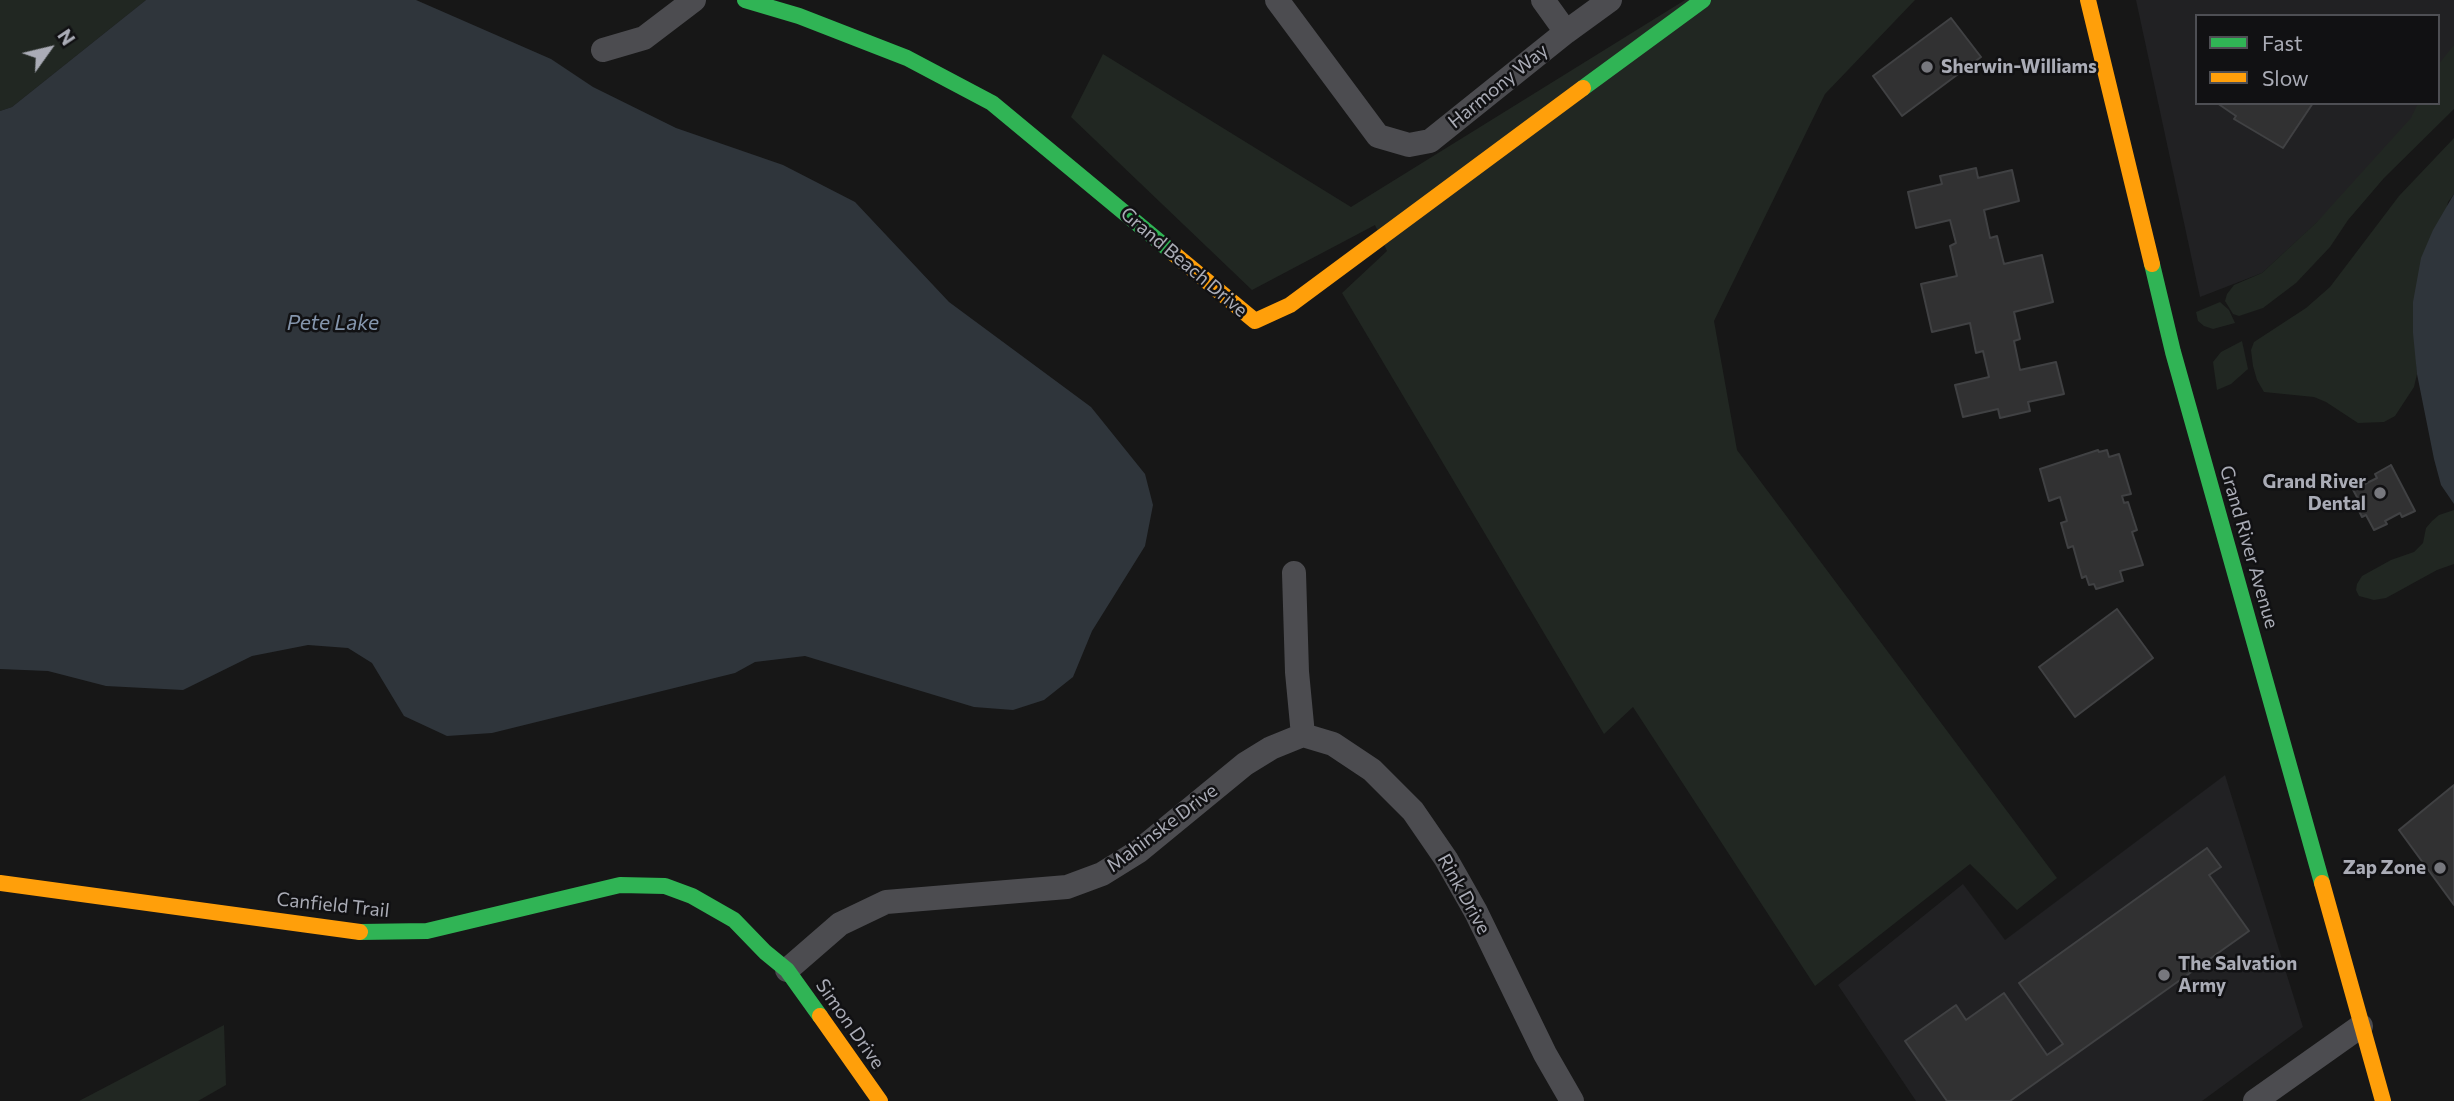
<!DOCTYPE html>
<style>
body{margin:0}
#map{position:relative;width:2454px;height:1101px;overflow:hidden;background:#171717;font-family:Commissioner,sans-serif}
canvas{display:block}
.legend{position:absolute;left:2195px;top:14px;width:245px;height:91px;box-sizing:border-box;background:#111113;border:2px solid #4e4f54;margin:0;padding:9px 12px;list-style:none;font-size:21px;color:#aaacb6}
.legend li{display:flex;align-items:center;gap:14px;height:35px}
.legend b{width:35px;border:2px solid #4e4f54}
.north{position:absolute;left:14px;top:14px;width:70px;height:70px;-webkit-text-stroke:5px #111113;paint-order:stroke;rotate:56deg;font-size:19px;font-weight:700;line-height:28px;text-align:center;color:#aaacb6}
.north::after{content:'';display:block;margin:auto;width:24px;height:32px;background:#aaacb6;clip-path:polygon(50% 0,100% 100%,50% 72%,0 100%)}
</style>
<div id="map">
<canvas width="2454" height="1101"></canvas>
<ul class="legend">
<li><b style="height:9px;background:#30b455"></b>Fast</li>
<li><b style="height:9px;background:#ff9f0a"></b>Slow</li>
</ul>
<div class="north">N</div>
</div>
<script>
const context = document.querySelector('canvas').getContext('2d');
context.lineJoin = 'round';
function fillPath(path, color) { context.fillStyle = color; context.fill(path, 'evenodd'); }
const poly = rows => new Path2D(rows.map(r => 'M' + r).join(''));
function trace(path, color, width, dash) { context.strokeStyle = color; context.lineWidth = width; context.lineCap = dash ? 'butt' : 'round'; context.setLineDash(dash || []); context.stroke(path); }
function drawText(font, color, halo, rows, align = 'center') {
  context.font = font + ' Commissioner,sans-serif'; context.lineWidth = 5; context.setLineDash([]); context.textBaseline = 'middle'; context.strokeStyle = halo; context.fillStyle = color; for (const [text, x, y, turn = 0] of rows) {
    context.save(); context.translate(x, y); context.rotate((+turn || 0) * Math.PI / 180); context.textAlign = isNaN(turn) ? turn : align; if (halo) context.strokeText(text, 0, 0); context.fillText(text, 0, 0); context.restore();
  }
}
fillPath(poly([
 [2136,0,2454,0,2454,96,2262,273,2200,297],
 [2197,16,2438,16,2438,103,2197,103],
 [2225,775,2303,1027,2202,1101,1916,1101,1838,985,1963,884,2005,940]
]), '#212123');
fillPath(poly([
 [0,0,146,0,12,107,0,111],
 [1685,0,1915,0,1825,94,1714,321,1737,450,2057,878,2017,910,1970,864,1815,986,1633,707,1604,734,1342,293,1387,251,1375,225,1252,290,1071,117,1103,54,1351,207],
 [2454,45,2454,109,2384,178,2348,220,2330,247,2296,283,2263,308,2239,316,2233,314,2225,301,2227,294,2234,285,2262,273,2317,222,2411,118,2418,103,2438,103,2438,65],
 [2454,138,2454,194,2448,202,2416,355,2417,374,2414,387,2395,416,2384,422,2358,423,2326,402,2314,397,2264,392,2257,380,2253,366,2251,350,2254,342,2306,308,2330,287,2399,196],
 [2220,302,2229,310,2235,323,2213,329,2204,326,2198,321,2196,312],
 [2242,341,2248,369,2231,384,2217,390,2213,362,2221,352],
 [2454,510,2454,564,2437,570,2386,598,2374,600,2359,596,2356,590,2357,584,2362,576,2391,560,2414,552,2423,543,2426,528,2432,521,2439,515],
 [224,1025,226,1085,198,1101,79,1101]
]), '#212722');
fillPath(poly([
 [146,0,416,0,551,59,593,87,676,128,783,165,855,202,949,302,1091,407,1145,474,1153,505,1145,546,1092,631,1073,677,1044,700,1013,710,974,707,805,656,755,662,735,673,492,733,447,736,404,716,372,663,348,648,308,645,252,656,183,690,106,686,48,671,0,669,0,111,12,107],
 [2454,194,2454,504,2441,485,2434,459,2417,374,2413,333,2413,302,2421,258,2433,230]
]), '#2f353b');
const building = poly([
 [1951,18,1981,57,1902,116,1873,76,1951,18],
 [2217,103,2313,103,2283,148,2234,119,2236,116,2217,103],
 [1976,168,1978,178,2012,170,2019,201,1984,210,1990,238,1997,236,2004,264,2042,255,2053,302,2014,312,2020,339,2014,341,2020,370,2056,362,2064,394,2028,402,2030,411,2000,418,1998,409,1963,417,1955,385,1989,377,1983,351,1976,353,1970,323,1932,332,1921,284,1957,276,1950,246,1956,243,1950,220,1916,228,1908,192,1942,184,1940,176,1976,168],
 [2098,450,2099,452,2107,450,2109,457,2119,454,2131,494,2122,496,2124,503,2128,502,2137,530,2132,532,2143,565,2120,571,2123,581,2096,589,2094,584,2089,585,2086,576,2082,578,2073,546,2068,548,2061,523,2067,521,2060,497,2049,501,2040,469,2098,450],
 [2391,465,2415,511,2402,517,2400,513,2385,521,2387,524,2374,530,2366,515,2362,517,2354,501,2358,499,2351,486,2364,480,2365,484,2377,478,2375,474,2391,465],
 [2117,609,2153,658,2075,717,2039,667,2117,609],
 [2454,785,2454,905,2399,830,2454,785],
 [2207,848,2221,867,2209,875,2249,931,2010,1101,1947,1101,1905,1041,1956,1005,1966,1020,2004,993,2047,1055,2063,1044,2019,983,2207,848]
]);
fillPath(building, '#313132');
trace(building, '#404143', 2);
trace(poly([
 [1277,0,1378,136,1409,145,1430,141,1566,32,1610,0],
 [1543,0,1566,32],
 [603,50,644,38,694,0],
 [1294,573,1297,672,1303,735],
 [1303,735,1333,744,1372,770,1413,811,1446,859,1476,912,1545,1054,1572,1101],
 [787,970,840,924,886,902,1067,887,1102,874,1139,851,1245,764,1271,748,1303,735],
 [2255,1101,2361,1026]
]), '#4c4c50', 24);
trace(poly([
 [745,0,799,16,907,58,992,103,1173,253],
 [1583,88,1703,0],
 [2152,264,2173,352,2322,883],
 [360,932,427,931,620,885,665,886,692,896,734,920,765,952,787,970,820,1016]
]), '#30b455', 16);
trace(poly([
 [2088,0,2152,264],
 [1173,253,1255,321,1290,305,1583,88],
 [0,883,360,932],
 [2322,883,2383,1101],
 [820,1016,880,1101]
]), '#ff9f0a', 16);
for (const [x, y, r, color] of [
 [1927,67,7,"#77787e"],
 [2380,493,7,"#77787e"],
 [2440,868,7,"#77787e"],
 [2164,975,7,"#77787e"]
]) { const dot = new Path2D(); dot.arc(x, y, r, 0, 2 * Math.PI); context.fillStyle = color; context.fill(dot); trace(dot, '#111113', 2.5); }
drawText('bold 19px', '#aaacb6', '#111113', [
 ["Sherwin-Williams",1941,67],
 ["Grand River",2366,482,"right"],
 ["Dental",2366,504,"right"],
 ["Zap Zone",2426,868,"right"],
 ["The Salvation",2178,964],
 ["Army",2178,986]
], 'left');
drawText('19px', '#aaacb6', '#111113', [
 ["Harmony Way",1498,86,-39],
 ["Grand Beach Drive",1184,262,40],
 ["Grand River Avenue",2249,547,74],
 ["Mahinske Drive",1162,828,-37],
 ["Rink Drive",1464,894,61],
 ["Canfield Trail",333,905,6],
 ["Simon Drive",850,1024,55]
]);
drawText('italic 21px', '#8596ad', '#111113', [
 ["Pete Lake",333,323]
]);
</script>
